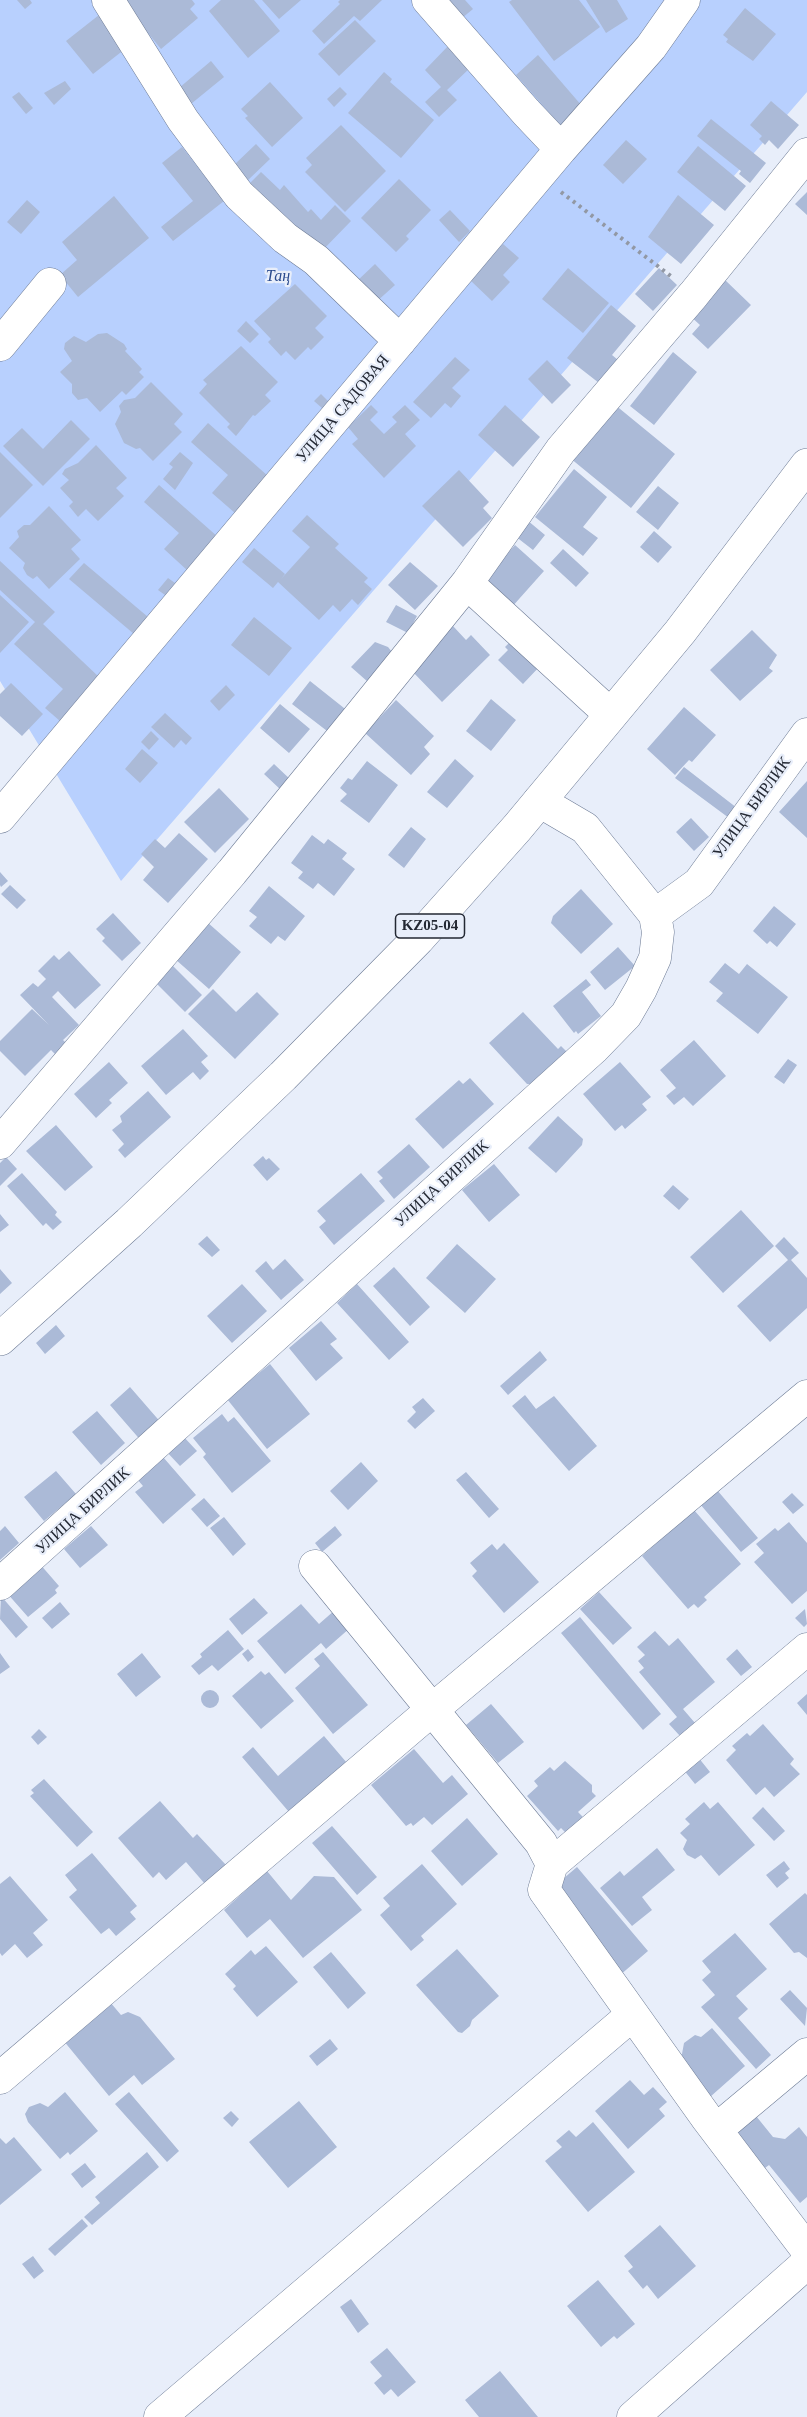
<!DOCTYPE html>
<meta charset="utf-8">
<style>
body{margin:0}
canvas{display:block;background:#e8eefa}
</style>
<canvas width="807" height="2417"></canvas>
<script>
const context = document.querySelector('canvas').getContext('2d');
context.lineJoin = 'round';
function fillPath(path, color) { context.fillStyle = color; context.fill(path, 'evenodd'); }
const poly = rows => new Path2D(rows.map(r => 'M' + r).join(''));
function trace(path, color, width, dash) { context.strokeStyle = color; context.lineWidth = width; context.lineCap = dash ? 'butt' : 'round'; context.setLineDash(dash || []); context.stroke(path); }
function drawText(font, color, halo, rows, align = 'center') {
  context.font = font + ' Georgia,serif'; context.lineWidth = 4.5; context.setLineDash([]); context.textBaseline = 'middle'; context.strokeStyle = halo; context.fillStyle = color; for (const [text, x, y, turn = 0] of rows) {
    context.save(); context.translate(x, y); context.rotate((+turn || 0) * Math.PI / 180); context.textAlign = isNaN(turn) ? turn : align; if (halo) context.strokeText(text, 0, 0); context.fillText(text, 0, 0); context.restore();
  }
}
fillPath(poly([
 [0,0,807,0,807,92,121,881,0,681]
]), '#b8d0fe');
fillPath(poly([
 [17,0,30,0,32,3,25,9],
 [121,0,192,0,195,4,190,9,198,18,161,49],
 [221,0,254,0,280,31,248,58,209,11],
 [262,0,301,0,279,19],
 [340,0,382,0,360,21,354,16,324,44,312,31,340,4,338,2],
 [436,0,465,0,473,9,456,23],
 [512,0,579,0,600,27,554,61,509,2],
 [586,0,617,0,628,19,606,33],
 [745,8,776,34,753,61,726,42,728,39,723,35],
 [99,15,125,49,93,74,66,41],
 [355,20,376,41,339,76,318,54],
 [450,44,472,66,447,90,457,100,439,117,425,102,441,87,425,70],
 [538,55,582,106,560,125,516,75],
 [211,61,224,77,186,108,173,93],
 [384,72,392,79,390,82,434,120,401,158,348,113],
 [65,81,71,89,54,105,44,93],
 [270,82,303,118,272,147,245,118,248,116,241,109],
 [340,87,347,94,334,107,327,99],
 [19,92,33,108,26,114,12,97],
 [771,101,799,125,778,149,769,140,765,145,759,139,762,136,750,125],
 [711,119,766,163,750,183,739,174,741,171,697,136],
 [341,125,386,171,345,212,305,172,312,165,306,158],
 [626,140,647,159,623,184,603,165],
 [256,144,270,159,247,181,233,166],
 [698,146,746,186,725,211,677,172],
 [182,147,224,201,173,241,161,227,193,201,162,163],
 [261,172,280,190,284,185,308,212,311,209,321,220,335,205,351,221,317,256,246,187],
 [399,179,431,210,406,236,409,239,396,252,361,218],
 [807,192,807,215,795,204],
 [678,195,714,225,681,264,648,237],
 [114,196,149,238,78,297,60,275,77,260,62,242],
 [27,200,40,212,21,234,7,222],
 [450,210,470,231,459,242,439,220],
 [503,244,519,258,503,275,510,282,492,301,470,280],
 [375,264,395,285,375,303,356,282],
 [568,268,609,303,583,333,542,299],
 [659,268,677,285,653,311,635,294],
 [724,279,751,305,708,349,692,334,700,325,689,315],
 [295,284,327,316,315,328,324,337,311,350,308,347,295,360,286,351,281,356,268,342,271,339,254,321],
 [611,305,636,326,612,355,618,360,599,383,567,358],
 [246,321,259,334,250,343,237,331],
 [107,333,124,344,127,349,125,351,142,369,139,372,144,377,126,395,122,391,100,412,87,398,78,400,72,393,72,384,60,372,72,361,64,349,65,343,74,336,86,342,98,334],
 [241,346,278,382,265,395,271,401,255,416,253,415,236,436,227,427,230,424,199,393,207,384,203,380],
 [673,352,697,372,654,425,630,406],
 [455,357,470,370,452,388,461,396,451,408,445,403,431,418,413,402],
 [547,360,571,385,552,404,528,379],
 [151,382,183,414,174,424,182,432,153,461,140,448,136,449,124,443,115,424,121,412,119,406,124,400,135,398],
 [321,394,329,402,322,408,314,401],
 [614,404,675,454,631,508,570,458],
 [371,405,378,412,370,420,384,434,397,422,392,417,405,405,420,420,405,434,416,446,384,478,352,444,358,439,348,427],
 [505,405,540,437,513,467,478,435],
 [71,420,90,439,43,486,3,446,22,428,43,449],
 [208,423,268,476,235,513,212,493,228,475,191,442],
 [96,445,127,478,116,488,124,496,98,521,86,509,78,517,69,506,73,502,60,488,69,480,62,474,65,469,78,463],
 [0,452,33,485,0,518],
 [180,452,193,463,175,490,163,479,173,467,169,464],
 [574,469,607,497,583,527,598,538,583,556,535,517],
 [459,470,489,502,483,508,492,518,463,547,422,506],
 [159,485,218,537,188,571,164,549,179,533,144,502],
 [658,486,679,503,658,530,636,512],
 [49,506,81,540,71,549,80,559,49,589,37,576,33,579,27,575,23,568,25,563,9,548,19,537,17,531,24,525,30,525],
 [307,515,339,544,335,548,368,578,364,582,372,589,358,605,352,599,340,612,333,605,319,620,278,582,273,588,242,562,254,548,285,574,281,579,310,547,292,531],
 [527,520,545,535,533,550,515,536],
 [654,531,672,547,658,563,640,547],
 [515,545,544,571,511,608,482,582],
 [563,549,589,573,576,587,550,563],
 [0,561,55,612,43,624,100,678,60,721,45,708,63,689,14,644,35,622,0,590],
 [410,562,438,586,415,610,388,585],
 [84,563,148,617,134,634,69,579],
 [168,578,175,583,165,595,158,590],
 [0,595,29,622,0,653],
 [396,605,417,616,408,633,386,622],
 [254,617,292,648,269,676,231,645],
 [453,626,466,640,471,635,490,655,442,702,410,669],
 [752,630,777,655,769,668,773,671,740,701,710,670],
 [513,639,541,665,523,684,498,660,508,650,505,647],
 [375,642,388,647,392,652,368,682,351,667],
 [310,681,349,712,331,734,292,704],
 [11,683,43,714,22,736,0,716,0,694],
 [226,685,235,695,219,711,210,701],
 [491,699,516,720,491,751,466,731],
 [396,700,434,736,424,747,430,754,411,775,365,733],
 [280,704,310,729,289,753,260,728],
 [684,707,716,735,692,762,689,760,675,775,647,749],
 [165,713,192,738,186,745,181,740,174,748,151,727],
 [151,731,159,739,149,750,141,742],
 [142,749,158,763,140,783,125,769],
 [455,759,474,776,447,808,427,792],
 [367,761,398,785,369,823,340,801,347,794,340,788,348,778,352,780],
 [274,764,292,781,282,791,264,774],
 [684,767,737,808,729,818,675,778],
 [807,781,807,838,779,812],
 [219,788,249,819,215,853,184,822],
 [691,818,709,837,694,851,676,832],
 [411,827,426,839,404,868,388,855],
 [179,833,208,859,168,903,143,880,154,867,141,854,155,839,165,848],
 [312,835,324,844,328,839,347,853,342,859,355,869,334,896,318,883,313,889,298,878,303,872,291,863],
 [0,872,8,881,1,887,0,885],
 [10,885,26,900,17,909,1,894],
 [269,886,305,916,285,941,278,936,271,944,249,926,257,917,249,911],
 [581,889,613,924,581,954,551,923,553,916],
 [774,906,796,924,777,947,770,941,767,944,753,931],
 [113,913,141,943,122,961,102,941,105,938,96,929],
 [207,922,241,952,209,989,175,959],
 [618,947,635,966,605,990,590,972],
 [69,951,101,985,75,1009,58,991,52,997,79,1025,63,1040,67,1044,56,1055,51,1050,25,1076,0,1051,0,1041,32,1009,49,1025,20,995,33,983,38,987,46,979,38,971,54,955,59,960],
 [725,963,739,974,747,964,788,997,758,1034,716,1001,723,993,709,982],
 [173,966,202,995,185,1012,156,983],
 [586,979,591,985,582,992,601,1016,578,1034,576,1031,574,1033,553,1006],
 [213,989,236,1012,257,992,279,1014,235,1059,188,1014],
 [523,1012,558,1049,561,1046,569,1054,532,1084,527,1084,489,1043],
 [183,1029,208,1056,201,1062,209,1071,200,1080,193,1072,166,1095,141,1066],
 [694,1040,726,1076,693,1106,684,1097,674,1105,666,1096,676,1088,660,1070],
 [788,1059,797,1065,784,1084,774,1077],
 [109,1062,128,1083,109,1100,112,1103,96,1118,74,1094],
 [620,1062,651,1097,642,1104,647,1110,625,1129,622,1125,615,1131,583,1094],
 [470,1078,494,1104,443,1149,415,1119,459,1080,463,1084],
 [148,1091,171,1117,125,1158,118,1150,124,1144,112,1130,122,1122,120,1116],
 [558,1116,583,1139,582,1145,556,1173,528,1148],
 [56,1125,93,1167,65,1191,26,1151],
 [409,1144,430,1167,394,1199,379,1181,383,1178,377,1172],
 [263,1156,266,1160,269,1158,280,1169,267,1181,253,1165],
 [6,1157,17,1169,0,1186,0,1163],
 [494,1164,520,1195,489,1222,462,1190],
 [22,1173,57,1212,55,1215,62,1222,53,1230,46,1223,43,1226,7,1186],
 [361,1173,385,1201,334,1245,319,1227,326,1221,317,1211],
 [673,1185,689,1199,679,1210,663,1196],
 [741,1210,774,1246,723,1293,690,1257],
 [0,1214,9,1225,0,1232],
 [207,1236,220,1250,212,1257,198,1244],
 [784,1237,799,1253,791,1260,807,1278,807,1308,770,1342,737,1306,788,1260,775,1246],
 [457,1244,496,1279,465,1313,426,1278],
 [285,1259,304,1280,281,1300,255,1271,266,1261,273,1270],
 [394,1267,430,1307,410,1326,373,1286],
 [0,1269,12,1283,0,1294],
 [242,1284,267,1311,232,1343,207,1316],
 [357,1284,409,1342,389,1360,337,1303],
 [321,1321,337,1339,330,1344,343,1358,316,1381,289,1348],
 [56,1325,65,1336,45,1354,36,1343],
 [540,1351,547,1360,508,1395,500,1386],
 [270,1364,310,1414,267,1449,227,1399],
 [130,1387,163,1425,143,1443,110,1405],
 [525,1395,536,1409,554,1396,597,1446,569,1471,512,1406],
 [423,1398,435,1411,415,1429,407,1421,416,1412,412,1407],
 [97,1411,125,1443,101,1465,72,1432],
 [222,1414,228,1422,234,1417,271,1461,232,1493,203,1457,206,1454,193,1438],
 [182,1435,197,1451,180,1466,165,1450],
 [163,1457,196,1495,163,1524,135,1492,143,1486,137,1479],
 [361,1462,378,1481,348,1510,330,1491],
 [56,1471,76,1494,44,1521,24,1497],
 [466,1472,499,1509,489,1518,456,1480],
 [717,1490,758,1538,741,1552,700,1504],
 [792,1493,804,1505,793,1514,782,1502],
 [204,1498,220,1516,207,1527,191,1509],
 [694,1510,741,1564,704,1597,707,1600,698,1608,694,1604,688,1609,642,1556],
 [224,1517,246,1544,233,1556,210,1528],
 [789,1522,807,1543,807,1591,792,1604,754,1562,764,1553,756,1544,775,1528,778,1531],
 [5,1526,19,1543,0,1560,0,1531],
 [91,1526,108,1545,80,1568,64,1549],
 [335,1526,342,1535,322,1552,315,1543],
 [504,1543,539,1582,504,1613,472,1576,477,1571,470,1563,492,1544,497,1550],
 [39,1563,59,1586,55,1590,57,1593,28,1617,6,1592],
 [599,1592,632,1628,613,1645,580,1609],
 [1,1596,28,1627,16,1638,0,1619],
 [254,1598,268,1613,242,1635,229,1619],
 [60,1602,70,1614,52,1629,42,1618],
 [301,1604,319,1624,335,1610,350,1628,326,1649,321,1643,285,1674,257,1641],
 [805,1609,807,1624,804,1627,795,1618],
 [580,1617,661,1714,643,1730,561,1633],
 [228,1630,244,1649,218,1671,212,1665,199,1675,191,1666,202,1657,200,1654],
 [655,1631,669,1646,678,1638,715,1682,683,1709,695,1723,680,1736,669,1724,677,1717,639,1672,644,1668,638,1661,645,1655,637,1647],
 [248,1649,254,1657,248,1662,242,1654],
 [737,1649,752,1667,741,1676,726,1659],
 [323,1652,368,1705,333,1734,295,1688,320,1666,314,1659],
 [0,1653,10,1667,0,1674],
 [142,1653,161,1677,136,1697,117,1674],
 [261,1671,265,1675,269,1672,294,1701,261,1729,232,1696],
 '201 1699a9 9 0 1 1 18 0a9 9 0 1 1-18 0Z',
 [807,1694,807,1715,797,1703],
 [491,1704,524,1742,498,1763,466,1725],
 [763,1724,794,1759,790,1764,800,1774,774,1797,765,1787,756,1795,726,1760,736,1750,732,1746,747,1733,750,1736],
 [39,1729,47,1737,38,1745,31,1737],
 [324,1736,347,1763,289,1812,242,1757,253,1747,278,1776],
 [414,1749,443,1783,452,1775,468,1794,432,1825,424,1817,413,1826,411,1823,406,1826,371,1785],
 [698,1757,710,1772,695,1784,683,1769],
 [565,1761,592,1785,592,1792,596,1796,578,1812,584,1818,566,1833,561,1828,558,1831,527,1796,538,1786,534,1781,550,1767,554,1771],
 [44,1779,93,1832,77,1847,30,1796,34,1793,31,1790],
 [160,1801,193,1838,197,1834,226,1865,205,1884,186,1862,166,1880,159,1872,153,1878,118,1838],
 [704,1802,710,1809,718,1802,755,1845,719,1876,701,1855,695,1859,687,1855,683,1849,687,1840,680,1833,690,1824,685,1819],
 [763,1807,785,1831,774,1841,752,1818],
 [467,1818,498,1854,462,1886,431,1851],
 [332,1826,377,1877,357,1895,312,1843],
 [657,1848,675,1870,642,1897,652,1910,632,1926,600,1888,620,1871,624,1876],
 [92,1853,137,1906,130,1912,136,1919,116,1936,109,1928,101,1934,69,1897,77,1890,65,1875],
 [784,1861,790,1869,785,1873,789,1878,777,1888,766,1875],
 [422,1864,457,1904,421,1936,424,1940,411,1951,380,1915,390,1906,383,1898],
 [577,1867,648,1951,619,1976,550,1890],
 [267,1871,291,1900,314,1876,334,1877,362,1910,303,1958,270,1919,247,1938,224,1910],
 [10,1876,48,1920,33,1933,43,1945,27,1958,15,1944,2,1956,0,1953,0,1884],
 [805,1893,807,1895,807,1958,799,1952,794,1953,769,1924],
 [735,1933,767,1969,736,1996,748,2009,738,2018,771,2055,756,2069,701,2007,715,1995,702,1980,711,1972,702,1961],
 [266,1946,298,1982,257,2017,233,1989,236,1986,225,1974,251,1950,255,1955],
 [457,1949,499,1996,472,2020,470,2026,462,2033,458,2032,416,1985],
 [331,1952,366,1993,348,2009,313,1967],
 [790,1990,807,2008,805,2026,780,1999],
 [110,2002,121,2015,128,2012,140,2017,175,2059,142,2085,134,2075,109,2096,63,2040],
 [712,2028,745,2066,710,2097,677,2059,682,2054,684,2043,695,2035,701,2037],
 [330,2039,338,2049,317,2066,309,2056],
 [630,2080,644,2095,653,2087,667,2102,659,2109,665,2116,628,2149,595,2111],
 [65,2092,98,2131,70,2155,68,2152,60,2159,28,2122,25,2114,29,2107,40,2103,48,2107],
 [129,2092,179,2151,167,2162,115,2104],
 [299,2101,337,2147,288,2188,249,2142],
 [231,2111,239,2119,232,2127,223,2118],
 [752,2111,773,2137,785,2139,799,2127,807,2137,807,2197,800,2203,769,2165,765,2168,732,2128],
 [593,2122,635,2172,588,2212,545,2161,562,2147,556,2141,569,2130,576,2137],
 [14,2137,42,2170,0,2205,0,2138,6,2144],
 [147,2152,159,2167,92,2225,84,2217,100,2203,95,2197],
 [85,2163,96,2177,82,2188,71,2174],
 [82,2219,88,2226,55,2256,48,2249],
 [660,2225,696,2266,658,2299,647,2285,643,2289,628,2271,633,2267,624,2256],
 [33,2256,44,2271,34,2279,22,2264],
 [598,2280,635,2324,617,2339,614,2336,601,2347,567,2306],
 [351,2299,369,2324,358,2333,340,2307],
 [387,2348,416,2382,398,2397,391,2389,384,2395,374,2383,382,2376,370,2362],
 [500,2371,538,2417,479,2417,465,2400]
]), '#abbad7');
const minor = poly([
 [108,0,183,120,239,195,285,238,316,260,400,341],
 [428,0,526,112,561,149],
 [0,345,50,284],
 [467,583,611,715],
 [539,801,585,828,655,915],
 [0,817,561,149,651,47,684,0],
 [0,1143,232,872,361,714,467,583,561,450,694,294,807,154],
 [315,1566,541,1843,552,1864],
 [0,1584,594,1048,626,1015,641,989,655,958,658,932,655,915,699,883,807,734],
 [807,1649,552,1864,544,1890,706,2117,807,2250],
 [0,2078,433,1709,807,1396],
 [716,2130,807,2054],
 [160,2417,632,2015],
 [633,2417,807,2263]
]);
const primary = poly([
 [0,1339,129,1223,283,1076,418,939,517,828,680,632,807,465]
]);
trace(minor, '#6d7b95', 33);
trace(primary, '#6d7b95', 34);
trace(poly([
 [561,192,672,277]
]), '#9298a4', 4, [3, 4.5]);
trace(minor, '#fff', 32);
trace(primary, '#fff', 33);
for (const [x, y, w] of [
 [430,926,69]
]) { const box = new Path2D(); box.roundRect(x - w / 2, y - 12, w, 24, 4.5); context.fillStyle = '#e8eefa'; context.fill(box); trace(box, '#232833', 1.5); }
drawText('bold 15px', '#232833', null, [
 ["KZ05-04",430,926]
]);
drawText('italic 16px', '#2b4b8f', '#e8eefa', [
 ["Таң",278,277]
]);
drawText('16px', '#232833', '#e8eefa', [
 ["УЛИЦА САДОВАЯ",343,409,-50],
 ["УЛИЦА БИРЛИК",752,808,-54],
 ["УЛИЦА БИРЛИК",442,1184,-42],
 ["УЛИЦА БИРЛИК",83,1511,-42]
]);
</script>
